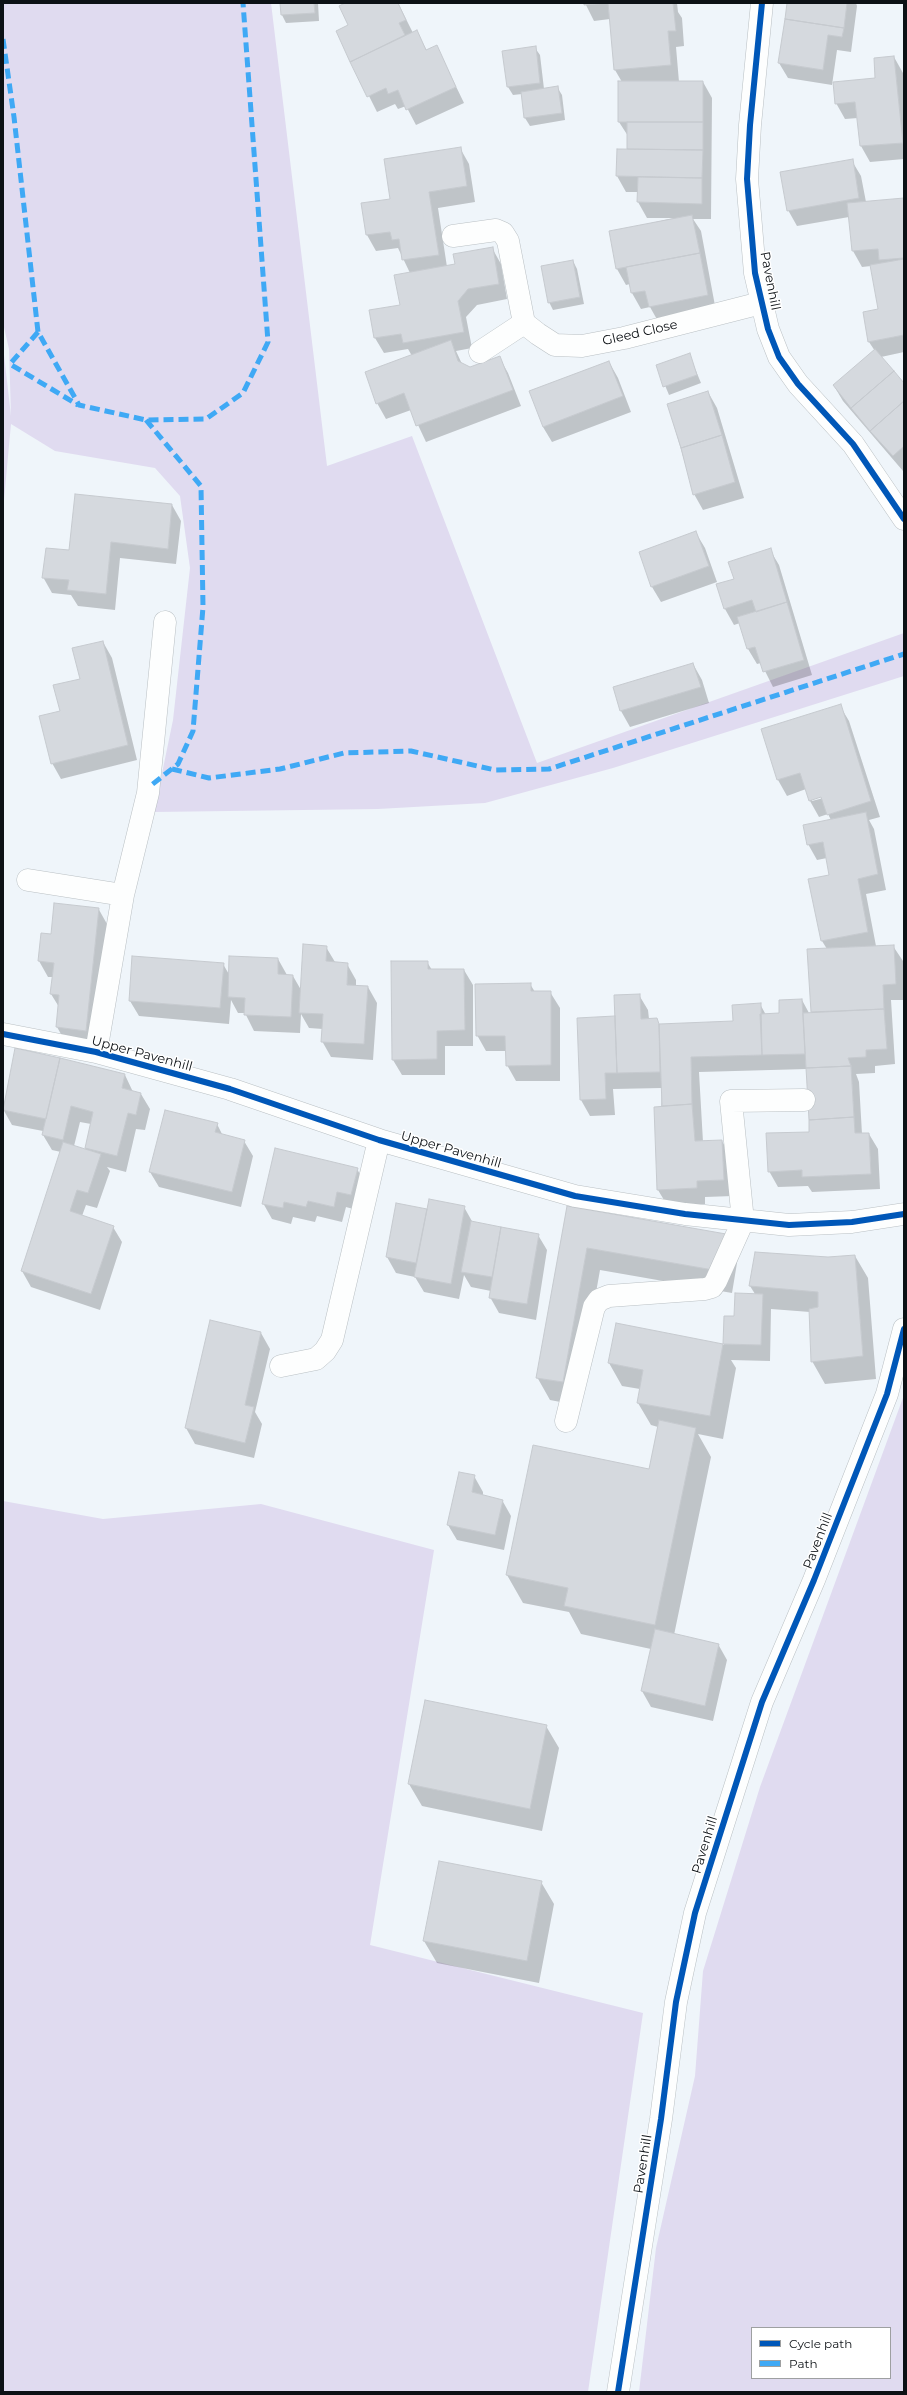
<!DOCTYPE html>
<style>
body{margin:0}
#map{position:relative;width:907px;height:2395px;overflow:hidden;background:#eff5fa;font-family:Montserrat,sans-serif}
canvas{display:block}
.frame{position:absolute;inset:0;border:4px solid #0c1115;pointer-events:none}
.legend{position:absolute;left:751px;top:2327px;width:140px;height:52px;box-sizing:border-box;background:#fff;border:1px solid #9ea0a1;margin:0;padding:5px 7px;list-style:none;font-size:12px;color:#0c1115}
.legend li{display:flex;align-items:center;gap:8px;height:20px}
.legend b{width:20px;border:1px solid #9ea0a1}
</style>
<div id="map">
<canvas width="907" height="2395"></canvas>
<div class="frame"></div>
<ul class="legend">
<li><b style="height:5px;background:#0057b8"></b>Cycle path</li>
<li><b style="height:5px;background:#3fa9f5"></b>Path</li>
</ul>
</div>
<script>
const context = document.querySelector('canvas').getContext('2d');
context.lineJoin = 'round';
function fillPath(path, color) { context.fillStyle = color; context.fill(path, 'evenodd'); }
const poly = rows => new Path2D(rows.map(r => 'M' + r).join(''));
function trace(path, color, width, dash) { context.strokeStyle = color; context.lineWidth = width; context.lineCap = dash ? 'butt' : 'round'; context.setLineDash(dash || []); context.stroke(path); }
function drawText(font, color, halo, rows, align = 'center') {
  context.font = font + ' Montserrat,sans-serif'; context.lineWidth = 3; context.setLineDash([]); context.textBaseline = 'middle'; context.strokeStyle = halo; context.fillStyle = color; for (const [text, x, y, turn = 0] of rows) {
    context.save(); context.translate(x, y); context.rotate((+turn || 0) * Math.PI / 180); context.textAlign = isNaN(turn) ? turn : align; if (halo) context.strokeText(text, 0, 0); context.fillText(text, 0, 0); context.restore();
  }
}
fillPath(poly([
 [3,3,271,3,327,466,412,436,537,763,904,633,904,676,613,768,485,803,378,809,154,812,173,720,190,568,180,496,155,468,55,451,11,424,3,511,3,346,11,416,9,349,3,323],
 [904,1395,904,2392,639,2392,656,2248,695,2076,703,1971,760,1787],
 [752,2328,890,2328,890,2378,752,2378],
 [3,1501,103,1519,261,1504,434,1550,370,1945,643,2013,588,2392,3,2392]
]), '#e0dbf0');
fillPath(poly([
 [281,3,318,3,319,21,286,23,282,15],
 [348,3,398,3,413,33,417,32,427,51,437,47,464,103,416,125,406,106,398,109,395,104,377,112,337,32,350,26],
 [585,3,677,3,678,12,682,18,684,46,676,47,679,82,703,82,712,98,711,219,693,219,701,231,716,311,659,323,650,307,641,309,632,293,630,284,626,285,617,269,610,232,674,218,647,218,638,202,638,192,626,192,617,176,628,150,628,136,619,122,622,82,615,70,610,19,594,21],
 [788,3,856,3,857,6,851,52,837,50,832,85,788,78,779,63],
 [535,48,540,55,544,89,557,87,562,95,565,120,530,126,525,118,522,94,513,95,508,87,504,52],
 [894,57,903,73,904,159,870,162,861,146,858,118,845,119,836,103,876,79],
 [460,148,469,164,475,202,438,208,447,267,456,265,492,248,501,264,507,299,477,305,466,317,472,348,456,351,462,364,470,368,499,357,508,373,521,406,426,442,411,410,386,419,377,403,412,356,408,349,384,353,375,338,401,305,410,273,398,248,376,251,367,235,362,204,391,200],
 [852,161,861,176,866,202,904,199,904,352,881,357,904,384,903,471,843,401,834,386,875,351,869,342,879,310,871,266,862,267,853,251,849,217,797,226,788,210],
 [573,261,577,269,584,304,553,310,549,302],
 [689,354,701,383,669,395,657,366],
 [609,362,618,378,631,412,552,442,543,427],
 [708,392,717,408,744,498,703,510,694,494,668,405],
 [172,505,181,521,176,564,120,558,115,610,78,606,71,595,52,593,43,577,70,551],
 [696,533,705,548,717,582,661,602,652,587],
 [770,550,779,565,812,675,773,687,761,663,757,664,748,649,740,623,734,625,725,609,718,585,735,580],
 [103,642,112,658,137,760,61,779,52,763,61,712],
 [693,664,702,680,709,703,630,727,621,711,614,688],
 [840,706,849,721,880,817,869,820,874,829,886,890,866,894,876,946,893,946,903,961,904,1000,891,1000,895,1064,875,1066,875,1073,856,1074,859,1082,862,1134,869,1134,878,1149,880,1189,812,1192,808,1186,778,1187,769,1171,810,1133,807,1069,699,1072,703,1142,722,1141,731,1157,733,1196,705,1197,705,1204,667,1205,658,1190,662,1088,613,1089,615,1115,590,1116,581,1100,578,1019,616,1017,639,995,648,1010,649,1019,656,1019,659,1025,734,1022,760,1004,766,1015,780,1014,802,1000,809,1013,812,1013,808,950,827,949,822,941,830,875,827,858,817,860,808,844,831,820,828,814,819,817,810,801,806,789,787,796,778,780,763,730],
 [826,795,827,797,812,801,812,799],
 [98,908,107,924,94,1046,66,1043,57,1027,59,1007,51,994,53,977,48,977,39,961,52,935],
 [326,947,335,962,347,964,356,980,356,986,368,987,377,1003,373,1060,331,1057,322,1041,323,1029,309,1028,301,1014,300,1033,254,1031,245,1013,238,1013,231,1000,229,1024,139,1016,130,1001,223,964,230,976,278,959,287,975,293,976,301,990],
 [427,962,432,970,464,970,473,985,473,1046,445,1046,445,1075,402,1075,393,1060],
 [530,984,535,992,550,992,560,1008,560,1081,516,1081,507,1065,507,1051,486,1051,477,1035],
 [16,1049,125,1075,133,1092,141,1094,150,1109,145,1130,136,1129,126,1172,107,1167,110,1171,97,1208,86,1205,82,1216,113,1227,122,1242,100,1310,31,1287,22,1271,61,1152,52,1150,43,1135,43,1131,12,1125,3,1109],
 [80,1122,91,1124,85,1150,74,1146],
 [217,1124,223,1136,244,1141,253,1156,241,1207,159,1187,150,1172],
 [357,1169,366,1185,360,1211,346,1207,342,1222,317,1216,315,1222,293,1217,291,1224,272,1219,263,1203],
 [397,1204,428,1210,464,1207,473,1223,538,1235,547,1250,536,1320,499,1313,490,1297,491,1291,471,1287,464,1275,459,1299,424,1292,415,1277,396,1273,387,1257],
 [567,1207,738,1257,732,1293,600,1270,576,1405,550,1400,537,1377],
 [855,1256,868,1278,876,1379,825,1384,812,1361,810,1312,771,1309,770,1361,731,1360,736,1368,723,1439,698,1434,711,1457,674,1635,718,1644,727,1660,713,1721,651,1707,642,1691,651,1649,581,1634,569,1612,523,1603,507,1575,649,1470,658,1427,651,1425,638,1403,640,1389,622,1386,609,1363,617,1324,724,1345,725,1317,735,1317,755,1294,750,1286,828,1258],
 [211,1321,261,1333,270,1349,255,1412,262,1424,254,1458,195,1444,186,1428],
 [474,1476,483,1492,483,1496,502,1500,511,1516,504,1550,457,1540,448,1525],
 [546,1726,559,1748,542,1831,422,1806,409,1784],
 [541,1882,554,1904,539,1983,437,1963,424,1941]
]), '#0003');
const building = poly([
 [280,3,314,3,315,13,281,15,280,3],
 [345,3,398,3,406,20,399,23,405,35,350,62,336,31,348,25,339,6,345,3],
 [584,3,673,3,676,31,668,31,671,65,614,70,608,3,584,5,584,3],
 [787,3,847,3,844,28,785,19,787,3],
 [785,19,844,28,842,37,828,35,823,70,778,63,785,19],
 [417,30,426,50,437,45,456,87,406,110,398,90,388,94,386,88,367,97,350,62,417,30],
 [536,46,540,83,507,87,502,51,536,46],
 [894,56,903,143,860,146,855,102,835,104,833,82,875,78,874,58,894,56],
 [618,81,703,81,703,122,618,122,618,81],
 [558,86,562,113,524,118,521,92,558,86],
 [627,122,703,122,703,150,627,149,627,122],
 [461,147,467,186,429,192,439,255,402,260,399,239,392,240,390,232,366,235,361,203,390,199,384,159,461,147],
 [617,149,703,150,702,178,616,176,617,149],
 [853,159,859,198,787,211,780,172,853,159],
 [638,177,702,178,702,204,637,202,638,177],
 [904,198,904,258,879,260,878,249,852,251,847,203,904,198],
 [692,215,700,253,616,269,609,231,692,215],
 [493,247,499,284,468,289,458,301,464,332,403,343,401,334,374,338,369,310,400,305,394,275,455,264,453,254,493,247],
 [700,253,708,295,649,307,645,291,631,293,626,267,700,253],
 [904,259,904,335,868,342,863,312,878,309,870,265,904,259],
 [573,260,580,297,548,303,541,266,573,260],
 [451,340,458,361,470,367,500,356,513,390,416,426,404,393,376,404,365,372,451,340],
 [875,349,894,371,851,408,833,385,875,349],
 [690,353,697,375,663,387,656,365,690,353],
 [609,361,623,396,543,427,529,391,609,361],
 [894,371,904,383,904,401,870,431,851,408,894,371],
 [708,391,722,435,681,448,667,404,708,391],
 [904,401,904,446,893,456,870,431,904,401],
 [722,435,735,482,693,495,681,448,722,435],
 [75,494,172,504,168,549,111,542,106,594,67,590,69,580,42,578,46,548,69,550,75,494],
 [696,531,709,566,651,587,639,552,696,531],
 [771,548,787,602,756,612,752,600,724,609,716,584,734,579,728,562,771,548],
 [787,602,804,660,763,672,755,647,747,649,737,617,787,602],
 [103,641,128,745,51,764,39,716,60,711,53,685,80,679,72,648,103,641],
 [693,663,701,687,620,711,613,687,693,663],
 [841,704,871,801,827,815,821,797,809,801,800,773,777,780,761,729,841,704],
 [866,812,878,874,858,879,868,932,821,941,808,879,829,875,823,842,807,845,803,825,866,812],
 [54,903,99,908,86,1031,56,1027,59,995,50,994,54,963,38,961,41,933,51,934,54,903],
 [303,944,327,946,326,961,348,963,347,985,368,986,364,1044,321,1042,323,1014,299,1013,303,944],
 [894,945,896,984,883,985,884,1009,811,1012,807,949,894,945],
 [132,956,224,963,220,1008,129,1001,132,956],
 [229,956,278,958,278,974,293,975,291,1017,244,1015,245,998,228,997,229,956],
 [391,961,428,961,428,969,464,969,465,1030,437,1031,437,1059,392,1060,391,961],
 [531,983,531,991,551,991,551,1065,506,1066,505,1036,476,1036,475,984,531,983],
 [640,994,641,1019,657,1018,659,1024,660,1072,617,1073,614,995,640,994],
 [802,999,805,1054,762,1055,760,1014,779,1013,779,1000,802,999],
 [761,1003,762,1055,691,1057,692,1104,662,1106,659,1024,733,1021,732,1005,761,1003],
 [884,1009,887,1049,866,1050,866,1057,848,1058,851,1066,806,1068,803,1013,884,1009],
 [615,1016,617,1073,605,1073,606,1099,580,1100,577,1018,615,1016],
 [15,1048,60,1058,46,1119,3,1110,15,1048],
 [60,1058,125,1074,122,1088,141,1093,136,1115,128,1113,117,1156,85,1148,93,1112,71,1106,63,1140,42,1135,60,1058],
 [851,1066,854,1117,809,1120,806,1068,851,1066],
 [692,1104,695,1141,722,1140,724,1180,697,1181,697,1188,657,1190,654,1107,692,1104],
 [165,1110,218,1123,215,1132,245,1140,232,1192,149,1172,165,1110],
 [854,1117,855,1133,869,1133,871,1174,802,1177,802,1170,768,1172,766,1133,809,1132,809,1120,854,1117],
 [63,1142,101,1154,88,1193,77,1190,70,1211,114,1226,91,1294,21,1271,63,1142],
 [275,1148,358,1168,351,1195,337,1192,334,1207,308,1201,306,1207,284,1202,283,1208,262,1204,275,1148],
 [429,1199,465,1206,451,1284,414,1277,429,1199],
 [396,1203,427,1209,416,1263,386,1257,396,1203],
 [567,1206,726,1234,719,1271,587,1248,563,1382,536,1378,567,1206],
 [471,1221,501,1227,492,1277,461,1272,471,1221],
 [501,1227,539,1234,527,1304,489,1298,501,1227],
 [755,1252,828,1257,855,1255,863,1356,811,1362,809,1309,818,1307,818,1292,749,1286,755,1252],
 [735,1293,763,1294,761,1345,723,1344,724,1316,734,1316,735,1293],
 [210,1320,261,1332,245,1405,254,1407,245,1443,185,1428,210,1320],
 [616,1323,723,1344,710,1416,637,1403,643,1370,608,1363,616,1323],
 [659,1420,696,1428,655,1625,564,1606,568,1588,506,1575,533,1445,649,1469,659,1420],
 [459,1472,475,1475,472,1492,503,1500,495,1535,447,1525,459,1472],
 [655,1629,719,1644,705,1706,641,1691,655,1629],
 [425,1700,547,1725,530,1809,408,1784,425,1700],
 [439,1861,542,1881,527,1961,423,1941,439,1861]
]);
fillPath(building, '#d5d9de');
trace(building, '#c6cacf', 1);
const minor = poly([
 [762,3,750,125,747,179,755,273,768,329,779,357,798,384,853,444,904,519],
 [453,236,496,230,503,233,508,241,524,323,538,334,555,345,582,346,624,338,761,303],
 [480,352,524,323],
 [28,880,123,895],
 [3,1034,96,1052,230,1089,379,1140,575,1196,685,1214,789,1225,852,1222,904,1214],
 [96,1052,123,895,148,793,165,622],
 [281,1366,316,1359,325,1351,332,1340,379,1140],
 [566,1421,594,1307,599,1300,609,1296,705,1289,712,1287,716,1281,743,1221,731,1101,804,1100],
 [618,2392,661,2119,676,2002,695,1913,762,1702,814,1580,887,1394,904,1329]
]);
trace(minor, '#bac0c4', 23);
trace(minor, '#fdfefe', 22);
trace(poly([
 [3,39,14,117,38,332,79,405,146,420,206,419,243,393,268,342,243,3],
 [38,332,10,364,78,405],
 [146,420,201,486,203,607,193,731,178,764,149,787],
 [172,769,209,778,280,769,344,753,411,751,495,770,549,769,904,654]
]), '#3fa9f5', 5, [10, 5]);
trace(poly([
 [762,3,750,125,747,179,755,273,768,329,779,357,798,384,853,444,904,519],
 [3,1034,96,1052,230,1089,379,1140,575,1196,685,1214,789,1225,852,1222,904,1214],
 [618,2392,661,2119,676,2002,695,1913,762,1702,814,1580,887,1394,904,1329]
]), '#0057b8', 6);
drawText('13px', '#0c1115', '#fff', [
 ["Pavenhill",770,281,79],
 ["Gleed Close",640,333,-13],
 ["Upper Pavenhill",142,1054,15],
 ["Upper Pavenhill",451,1150,16],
 ["Pavenhill",818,1541,-69],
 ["Pavenhill",705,1845,-73],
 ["Pavenhill",643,2164,-81]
]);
</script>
